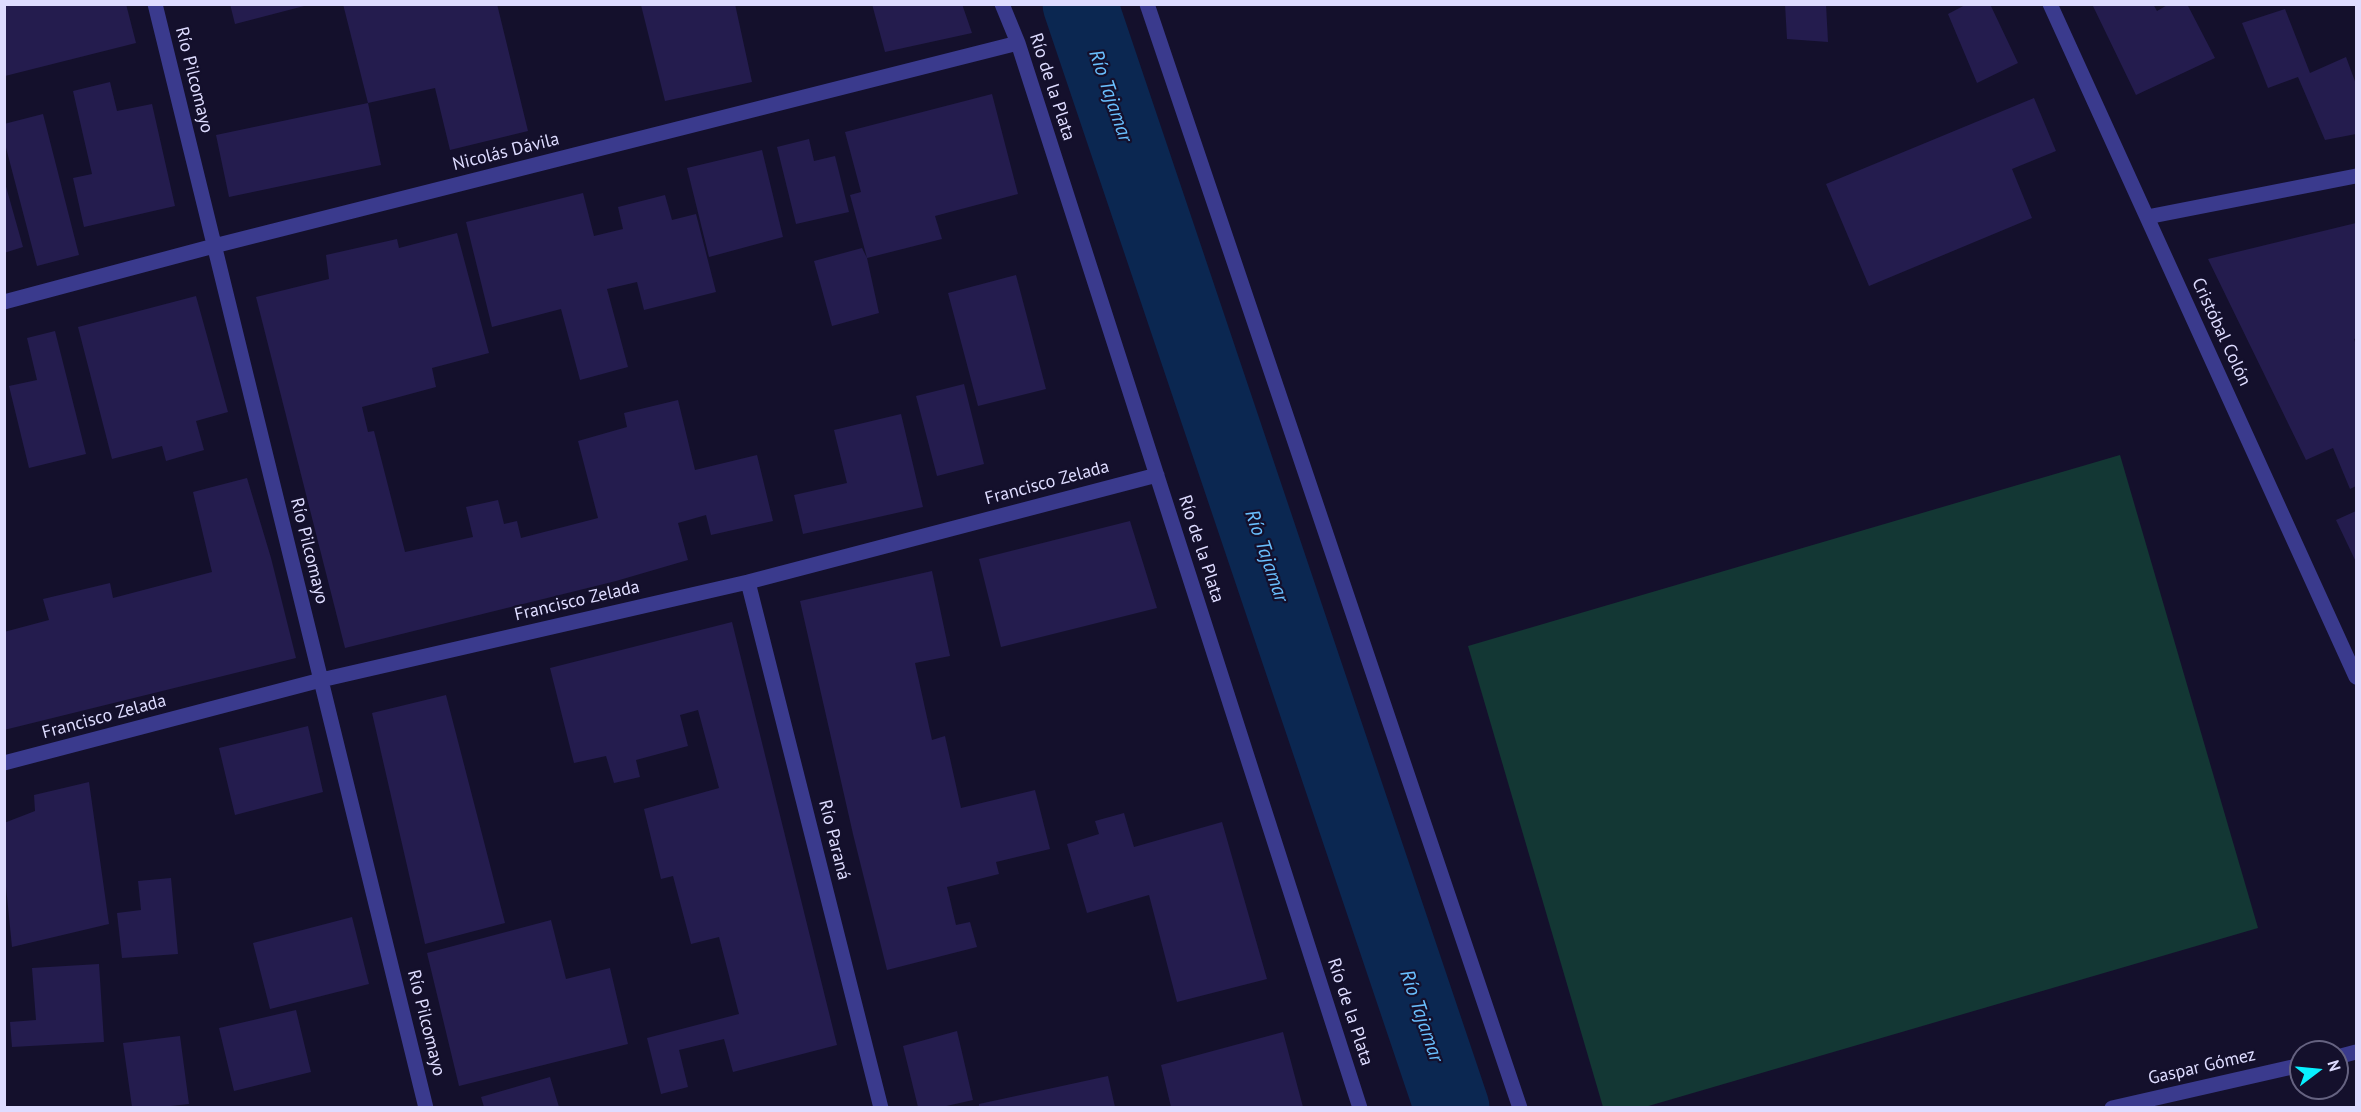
<!DOCTYPE html>
<meta charset="utf-8">
<style>
body{margin:0}
#map{position:relative;width:2361px;height:1112px;overflow:hidden;background:#14102c;font-family:"PT Sans",sans-serif}
canvas{display:block}
.frame{position:absolute;inset:0;border:6px solid #dedcff;pointer-events:none}
.north{position:absolute;left:2289px;top:1040px;width:60px;height:60px;box-sizing:border-box;background:#14102c;border:2px solid #656280;border-radius:50%;rotate:74deg;font-size:16px;font-weight:700;line-height:24px;text-align:center;color:#dedcff}
.north::after{content:'';display:block;margin:auto;width:21px;height:27px;background:#08f0ff;clip-path:polygon(50% 0,100% 100%,50% 72%,0 100%)}
</style>
<div id="map">
<canvas width="2361" height="1112"></canvas>
<div class="frame"></div>
<div class="north">N</div>
</div>
<script>
const context = document.querySelector('canvas').getContext('2d');
context.lineJoin = 'round';
function fillPath(path, color) { context.fillStyle = color; context.fill(path, 'evenodd'); }
const poly = rows => new Path2D(rows.map(r => 'M' + r).join(''));
function trace(path, color, width, dash) { context.strokeStyle = color; context.lineWidth = width; context.lineCap = dash ? 'butt' : 'round'; context.setLineDash(dash || []); context.stroke(path); }
function drawText(font, color, halo, rows, align = 'center') {
  context.font = font + ' "PT Sans",sans-serif'; context.lineWidth = 4.5; context.setLineDash([]); context.textBaseline = 'middle'; context.strokeStyle = halo; context.fillStyle = color; for (const [text, x, y, turn = 0] of rows) {
    context.save(); context.translate(x, y); context.rotate((+turn || 0) * Math.PI / 180); context.textAlign = isNaN(turn) ? turn : align; if (halo) context.strokeText(text, 0, 0); context.fillText(text, 0, 0); context.restore();
  }
}
fillPath(poly([
 [2120,455,2258,928,1645,1107,1603,1107,1468,646]
]), '#133734');
trace(poly([
 [1080,4,1452,1108]
]), '#0b2751', 75);
fillPath(poly([
 [5,4,126,4,136,43,5,76],
 [230,4,307,4,308,5,235,24],
 [343,4,497,4,528,131,450,150,435,88,368,103],
 [735,4,752,82,665,101,641,5],
 [872,4,962,4,972,33,885,52],
 [1785,4,1826,4,1828,42,1787,39],
 [1967,4,1990,4,2018,63,1977,83,1948,14],
 [2092,4,2153,4,2157,11,2169,4,2187,4,2215,58,2136,95],
 [2285,9,2310,73,2346,57,2356,84,2356,134,2325,140,2298,77,2268,88,2242,23],
 [110,82,117,111,152,104,175,206,84,227,73,178,92,174,73,91],
 [992,94,1018,194,935,216,942,239,867,258,850,195,861,192,845,132],
 [2034,98,2056,151,2012,169,2032,218,1869,286,1826,184],
 [368,103,381,165,229,197,216,135],
 [43,114,79,255,37,266,4,140,4,124],
 [809,139,814,161,835,156,849,212,796,224,777,147],
 [762,150,783,237,709,257,687,168],
 [5,183,23,247,4,253,4,184],
 [583,193,594,236,623,229,618,207,665,195,672,220,696,214,716,292,644,310,637,282,607,289,628,367,580,380,561,309,492,327,466,222],
 [2356,223,2356,338,2354,339,2356,345,2356,486,2350,489,2333,448,2306,460,2208,259],
 [457,233,489,353,432,368,436,387,362,407,368,432,374,431,405,552,473,537,466,507,498,500,504,524,517,521,521,538,598,518,578,441,627,427,624,413,678,400,695,470,757,455,773,521,711,535,706,515,678,523,688,560,616,581,345,648,256,297,329,279,326,255,397,239,399,248],
 [862,248,867,258,879,313,832,326,814,261],
 [1016,275,1046,389,978,406,948,293],
 [196,296,228,412,196,421,204,450,166,461,162,446,112,459,78,327],
 [55,331,86,454,29,468,9,386,37,380,27,338],
 [964,384,984,464,937,476,916,396],
 [901,414,923,507,803,534,794,495,847,483,834,430],
 [247,478,271,558,296,658,4,730,4,632,49,620,43,599,110,583,113,598,212,572,193,492],
 [2356,511,2356,562,2336,520],
 [1130,521,1157,608,1001,647,979,559],
 [932,571,950,656,915,663,932,740,945,736,961,808,1035,790,1050,849,996,862,999,874,947,887,956,925,970,922,977,947,887,970,853,834,800,601],
 [732,622,837,1045,733,1072,724,1039,679,1050,688,1087,661,1094,647,1038,739,1014,719,937,691,944,673,876,661,879,644,809,719,788,698,710,680,715,688,746,636,760,640,777,614,783,606,756,574,763,550,668],
 [446,695,505,923,425,944,372,713],
 [308,726,323,792,235,815,219,748],
 [89,782,109,924,12,947,4,867,4,823,35,811,34,795],
 [1124,813,1134,847,1222,822,1267,979,1177,1002,1149,895,1087,913,1067,844,1099,834,1095,821],
 [171,878,178,954,122,958,117,913,141,910,138,881],
 [352,917,369,984,270,1009,253,943],
 [551,920,566,979,610,968,628,1044,459,1086,427,953],
 [99,964,104,1042,12,1047,10,1022,36,1020,32,968],
 [296,1010,311,1072,234,1091,219,1028],
 [957,1031,973,1100,942,1107,918,1107,903,1046],
 [1283,1032,1303,1107,1171,1107,1161,1065],
 [180,1036,189,1104,162,1107,132,1107,123,1043],
 [1108,1076,1115,1107,979,1107,979,1104],
 [550,1077,559,1107,484,1107,481,1097]
]), '#241c4e');
trace(poly([
 [155,4,426,1108],
 [1002,4,1018,43,1360,1108],
 [1147,4,1520,1108],
 [2050,4,2356,677],
 [2147,217,2356,176],
 [4,302,214,246,1018,43],
 [748,582,881,1108],
 [4,763,321,680,748,582,1157,475],
 [2337,1057,2356,1052],
 [2112,1108,2301,1065]
]), '#3a3a8d', 15);
drawText('18px', '#dedcff', '#14102c', [
 ["Río Pilcomayo",194,80,76],
 ["Río de la Plata",1052,87,72],
 ["Nicolás Dávila",506,152,-14],
 ["Cristóbal Colón",2221,332,65],
 ["Francisco Zelada",1047,483,-15],
 ["Río de la Plata",1201,549,72],
 ["Río Pilcomayo",309,551,76],
 ["Francisco Zelada",577,601,-13],
 ["Francisco Zelada",104,717,-15],
 ["Río Paraná",834,840,76],
 ["Río de la Plata",1350,1012,72],
 ["Río Pilcomayo",426,1023,76],
 ["Gaspar Gómez",2202,1067,-13]
]);
drawText('italic 20px', '#6ac0ff', '#14102c', [
 ["Río Tajamar",1110,96,71],
 ["Río Tajamar",1266,556,71],
 ["Río Tajamar",1421,1016,71]
]);
</script>
